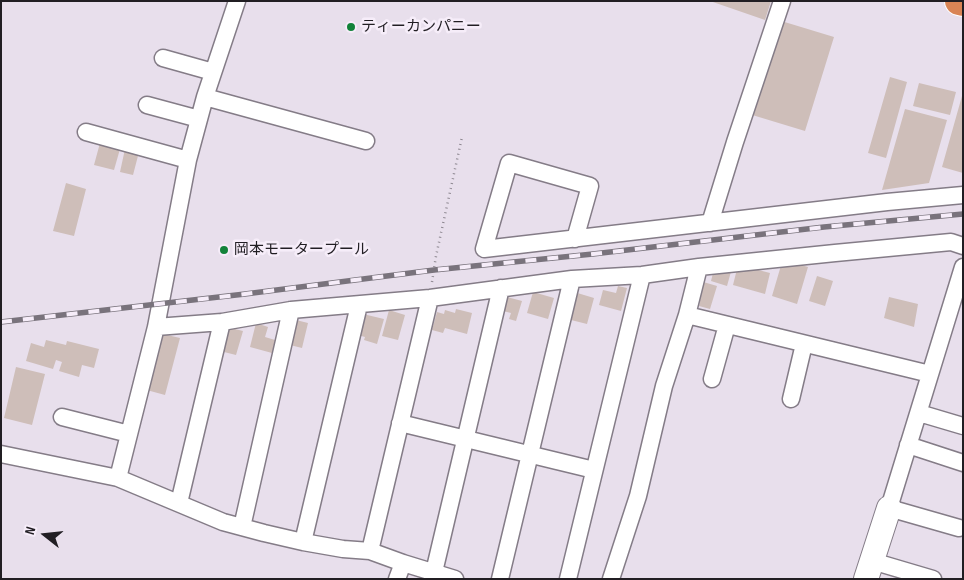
<!DOCTYPE html>
<meta charset="utf-8">
<style>
body{margin:0}
#map{position:relative;width:964px;height:580px;overflow:hidden;background:#e8dfec;font-family:"Sofia Sans Condensed",sans-serif}
canvas{display:block}
.frame{position:absolute;inset:0;border:2px solid #211e23;pointer-events:none}
.north{position:absolute;left:20px;top:510px;width:50px;height:50px;-webkit-text-stroke:4px #f6edf9;paint-order:stroke;rotate:286deg;font-size:14px;font-weight:700;line-height:20px;text-align:center;color:#211e23}
.north::after{content:'';display:block;margin:auto;width:18px;height:22px;background:#211e23;clip-path:polygon(50% 0,100% 100%,50% 72%,0 100%)}
</style>
<div id="map">
<canvas width="964" height="580"></canvas>
<div class="frame"></div>
<div class="north">N</div>
</div>
<script>
const context = document.querySelector('canvas').getContext('2d');
context.lineJoin = 'round';
function fillPath(path, color) { context.fillStyle = color; context.fill(path, 'evenodd'); }
const poly = rows => new Path2D(rows.map(r => 'M' + r).join(''));
function trace(path, color, width, dash) { context.strokeStyle = color; context.lineWidth = width; context.lineCap = dash ? 'butt' : 'round'; context.setLineDash(dash || []); context.stroke(path); }
function drawText(font, color, halo, rows, align = 'center') {
  context.font = font + ' "Sofia Sans Condensed","Noto Sans JP",sans-serif'; context.lineWidth = 5; context.setLineDash([]); context.textBaseline = 'middle'; context.strokeStyle = halo; context.fillStyle = color; for (const [text, x, y, turn = 0] of rows) {
    context.save(); context.translate(x, y); context.rotate((+turn || 0) * Math.PI / 180); context.textAlign = isNaN(turn) ? turn : align; if (halo) context.strokeText(text, 0, 0); context.fillText(text, 0, 0); context.restore();
  }
}
fillPath(poly([
 [710,1,771,1,765,20],
 [778,20,834,37,805,131,749,114],
 [890,77,907,82,886,158,868,153],
 [919,83,956,92,950,115,913,106],
 [962,96,963,96,963,173,942,167],
 [905,109,947,120,929,183,882,190],
 [100,143,120,149,114,170,94,165],
 [125,149,139,152,133,175,120,172],
 [66,183,86,189,74,236,53,231],
 [782,262,791,262,808,267,797,304,772,296],
 [743,266,770,273,765,294,733,285,737,269],
 [732,268,727,286,711,281,714,269],
 [817,276,833,281,825,306,809,301],
 [700,281,717,286,710,309,699,306,700,302,695,300],
 [618,286,627,288,621,311,599,305,603,290,616,293],
 [533,292,554,298,548,319,527,313],
 [574,292,594,298,587,324,567,319],
 [507,297,522,301,516,321,509,319,511,313,503,311],
 [889,297,918,304,914,327,884,318],
 [456,309,472,313,467,334,445,328,443,333,432,330,437,312,444,314,445,310,455,313],
 [389,310,405,315,398,340,382,336],
 [363,314,384,319,377,344,364,340,365,337,354,334],
 [296,320,308,323,302,348,290,345],
 [256,323,268,327,265,337,275,340,272,353,250,347],
 [227,327,243,331,236,355,220,351],
 [163,334,180,338,165,395,143,389,156,340],
 [46,340,66,345,67,341,99,349,94,368,82,365,79,377,59,371,62,362,56,360,53,369,26,361,31,343,44,347],
 [16,367,45,374,32,425,4,418]
]), '#cebeb9');
const street = poly([
 [163,58,213,72],
 [205,97,366,141],
 [147,105,199,119],
 [86,132,188,160],
 [710,223,735,142,782,1],
 [575,239,590,186,509,163,484,249,887,202,963,195],
 [687,315,930,374],
 [156,327,222,322,291,310,430,298,572,279,642,275,699,267,835,253,951,242,963,246],
 [712,379,727,325],
 [791,399,804,344],
 [919,413,963,426],
 [62,417,129,434],
 [400,423,594,470],
 [908,445,963,463],
 [1,454,118,478,223,522,264,533,303,542,343,549,370,551,403,563,455,579],
 [118,478,156,327,188,160,205,97,237,1],
 [179,503,222,322],
 [242,527,291,310],
 [959,528,889,508,963,267],
 [303,542,359,305],
 [370,551,430,298],
 [872,561,933,579],
 [434,572,501,288],
 [397,579,403,563],
 [500,579,572,279],
 [568,579,642,275],
 [611,579,638,496,664,386,687,315,699,267]
]);
const secondary = poly([
 [866,579,889,508]
]);
const highway = poly([
 [959,1,963,2]
]);
trace(street, '#847c87', 19);
trace(secondary, '#847c87', 26);
trace(highway, '#fff', 30);
trace(poly([
 [432,282,436,256,462,137]
]), '#8f8992', 2.5, [1, 4]);
trace(street, '#fff', 16);
trace(secondary, '#fff', 24);
trace(highway, '#d98455', 28);
const rail = poly([
 [1,322,245,294,434,270,593,254,824,227,963,214]
]);
trace(rail, '#79737c', 5.5);
trace(rail, '#f6edf9', 4, [11]);
for (const [x, y, r, color] of [
 [351,27,5,"#128239"],
 [224,250,5,"#128239"]
]) { const dot = new Path2D(); dot.arc(x, y, r, 0, 2 * Math.PI); context.fillStyle = color; context.fill(dot); trace(dot, '#f6edf9', 2); }
drawText('15px', '#211e23', '#f6edf9', [
 ["ティーカンパニー",361,27],
 ["岡本モータープール",234,250]
], 'left');
</script>
